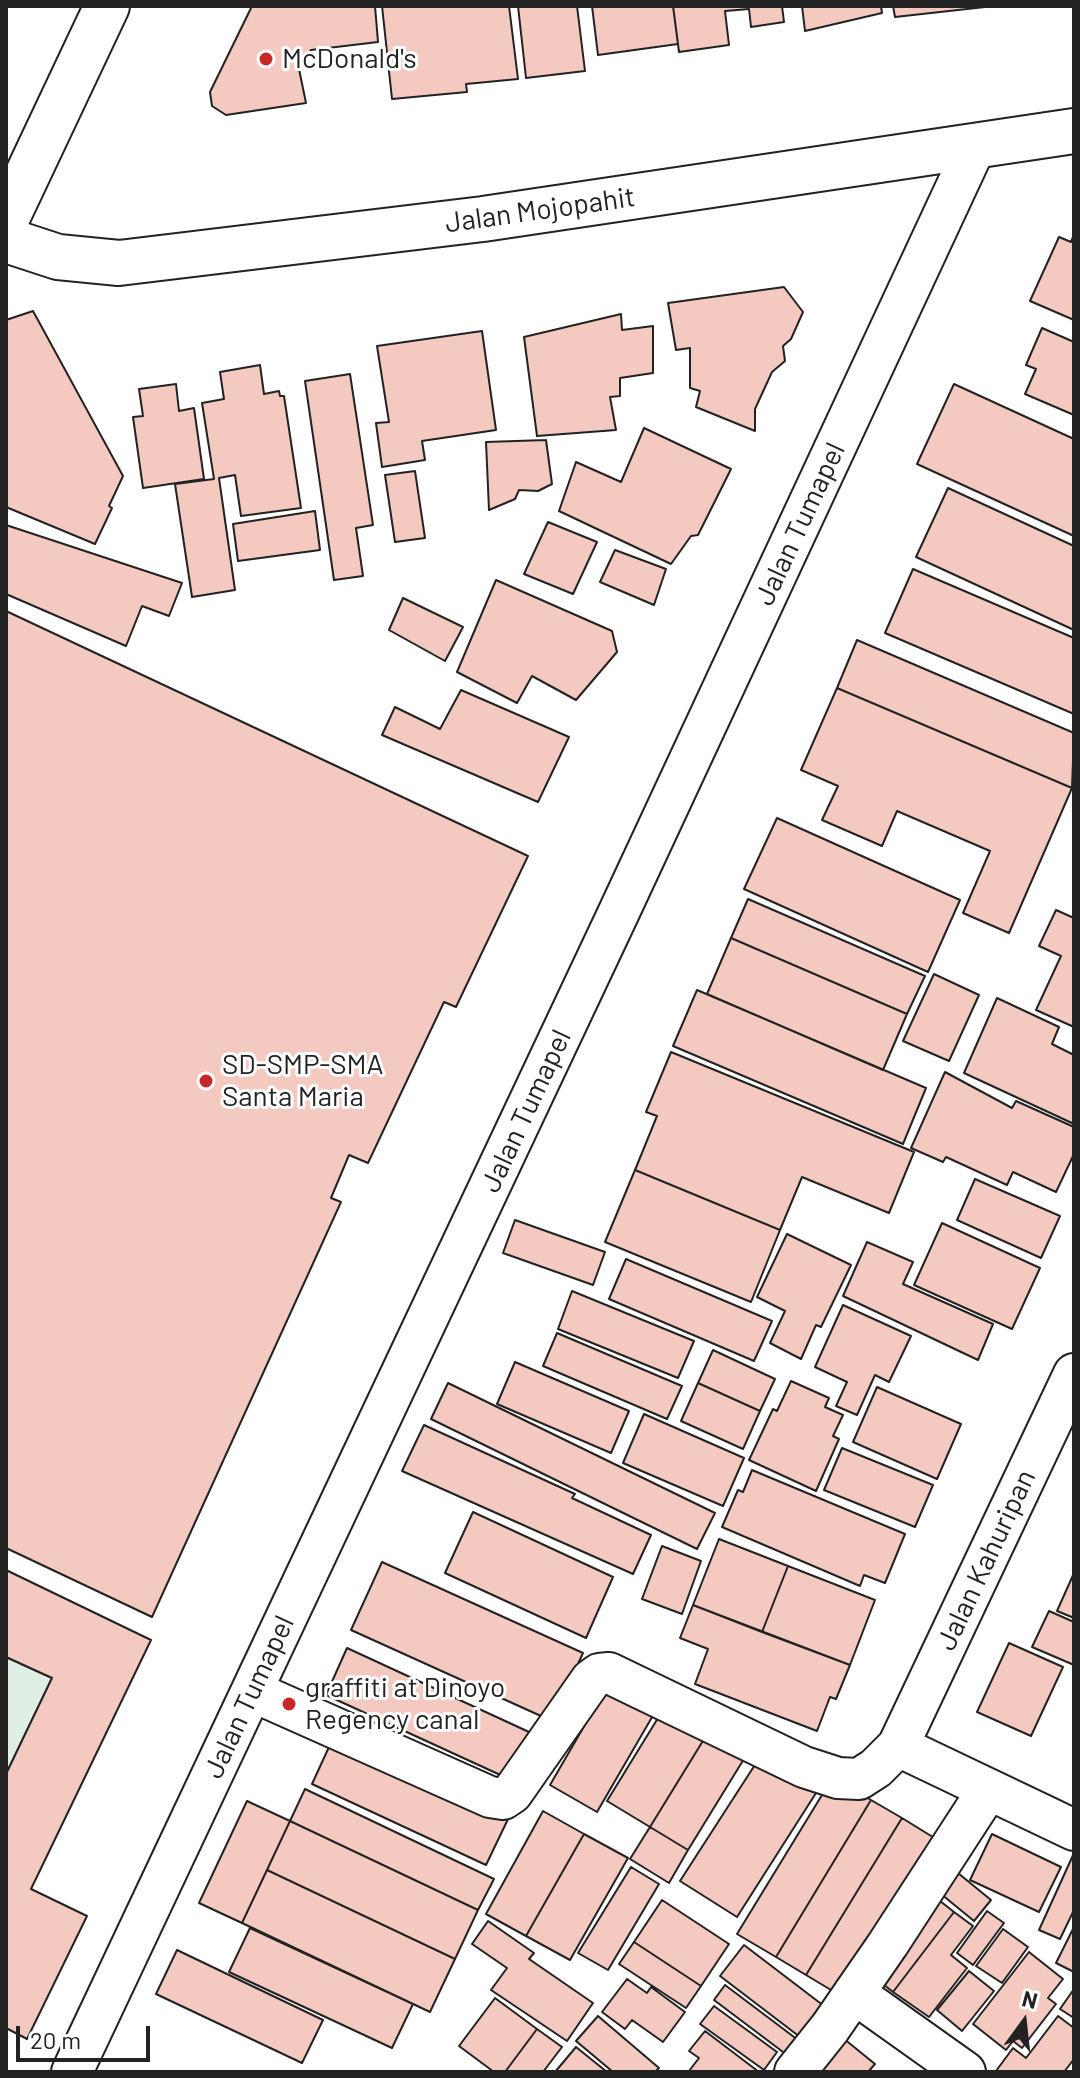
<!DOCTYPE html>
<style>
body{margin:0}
#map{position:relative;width:1080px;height:2078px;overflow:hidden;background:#fff;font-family:Barlow,sans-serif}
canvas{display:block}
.frame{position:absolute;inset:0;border:8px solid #222;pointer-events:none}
.north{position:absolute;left:984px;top:1982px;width:80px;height:80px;-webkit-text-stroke:6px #fff;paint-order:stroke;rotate:15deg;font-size:22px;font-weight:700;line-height:32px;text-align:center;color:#222}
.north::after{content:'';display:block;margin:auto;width:28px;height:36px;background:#222;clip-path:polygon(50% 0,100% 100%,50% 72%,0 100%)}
.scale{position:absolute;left:16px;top:2026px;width:134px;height:36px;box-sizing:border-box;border:4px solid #222;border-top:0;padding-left:10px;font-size:24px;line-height:28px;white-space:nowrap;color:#222;-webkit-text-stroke:6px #fff;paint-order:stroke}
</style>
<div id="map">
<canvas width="1080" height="2078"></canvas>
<div class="frame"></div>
<div class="north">N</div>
<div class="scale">20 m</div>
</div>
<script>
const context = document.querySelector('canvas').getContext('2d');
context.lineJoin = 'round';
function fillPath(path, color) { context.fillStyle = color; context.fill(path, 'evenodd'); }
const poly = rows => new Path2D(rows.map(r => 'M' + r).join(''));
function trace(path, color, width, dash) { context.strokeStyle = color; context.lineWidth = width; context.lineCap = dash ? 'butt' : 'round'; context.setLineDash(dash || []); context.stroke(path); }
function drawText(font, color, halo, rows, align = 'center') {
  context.font = font + ' Barlow,sans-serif'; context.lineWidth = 6; context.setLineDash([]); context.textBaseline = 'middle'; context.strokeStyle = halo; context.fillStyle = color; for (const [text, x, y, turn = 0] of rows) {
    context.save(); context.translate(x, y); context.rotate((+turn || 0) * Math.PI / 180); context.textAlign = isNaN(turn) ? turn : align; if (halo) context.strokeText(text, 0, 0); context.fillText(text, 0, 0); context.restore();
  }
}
const green = poly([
 [6,1657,52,1678,6,1774,6,1657]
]);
fillPath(green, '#e0efe3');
trace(green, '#6f6f6f', 2);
const building = poly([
 [252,6,375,6,378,42,311,50,299,69,306,103,226,115,212,106,210,92,252,6],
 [382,6,509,6,518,79,466,84,467,92,392,99,382,6],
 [518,6,577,6,585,71,526,78,518,6],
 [592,6,673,6,678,44,598,55,592,6],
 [673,6,782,6,784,22,751,27,749,9,725,11,729,45,679,52,673,6],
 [802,6,881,6,882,13,805,31,802,6],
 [893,6,994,6,895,17,893,6],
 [1074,234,1074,320,1030,301,1059,237,1071,242,1074,234],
 [784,287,803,312,791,339,783,346,785,361,772,372,755,409,755,431,696,407,700,391,690,388,690,348,676,350,668,303,784,287],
 [33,311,123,476,109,506,112,508,95,544,6,507,6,320,33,311],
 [621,314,622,330,653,326,653,373,620,378,620,396,610,397,616,430,537,436,524,337,621,314],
 [1042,328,1074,342,1074,415,1025,394,1036,369,1026,365,1042,328],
 [482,331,496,430,422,441,425,460,382,467,376,423,389,422,377,346,482,331],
 [260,365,264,394,279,391,280,396,284,396,301,508,241,516,235,475,219,478,235,590,192,597,175,484,214,479,202,403,224,399,220,372,260,365],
 [350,374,373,525,356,528,363,576,334,580,305,381,350,374],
 [176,384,179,411,194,408,204,479,143,488,133,417,143,416,139,389,176,384],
 [954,384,1074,439,1074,536,917,464,954,384],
 [644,428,731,469,698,535,691,536,671,564,559,511,576,462,621,482,644,428],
 [546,440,552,484,538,491,519,490,515,499,489,510,486,442,546,440],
 [415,471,425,538,395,542,385,475,415,471],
 [948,488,1074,546,1074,630,916,557,948,488],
 [315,511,320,550,238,561,233,524,315,511],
 [548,522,597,542,573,594,524,574,548,522],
 [6,525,182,583,169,616,142,606,126,646,6,594,6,525],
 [615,550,666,569,654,605,600,582,615,550],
 [913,569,1074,638,1074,714,885,633,913,569],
 [496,580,612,631,617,652,576,700,532,676,517,703,457,672,496,580],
 [403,598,463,627,445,661,389,630,403,598],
 [6,611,528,856,456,1007,444,1002,368,1163,349,1155,331,1198,341,1202,152,1617,6,1548,6,611],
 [857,640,1074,733,1072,788,837,688,857,640],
 [837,688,1072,788,1009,933,963,913,990,851,897,811,882,846,822,820,838,786,801,770,837,688],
 [461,690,569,737,538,802,382,735,395,707,440,729,461,690],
 [777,818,960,900,928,972,744,889,777,818],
 [748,899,925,976,907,1014,731,938,748,899],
 [1056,910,1074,918,1074,1027,1036,1010,1061,956,1039,946,1056,910],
 [731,938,907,1014,883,1070,707,994,731,938],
 [934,974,979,995,949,1061,903,1041,934,974],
 [697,990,926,1088,903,1144,673,1046,697,990],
 [997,998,1059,1027,1052,1044,1074,1055,1074,1124,964,1073,997,998],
 [671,1052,914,1152,889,1213,802,1177,780,1230,635,1170,657,1116,646,1112,671,1052],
 [945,1072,1012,1108,1016,1101,1074,1127,1074,1154,1056,1192,1013,1172,1007,1185,946,1157,943,1162,911,1148,945,1072],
 [635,1170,780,1230,751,1302,605,1242,635,1170],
 [975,1179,1060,1216,1041,1258,957,1220,975,1179],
 [515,1220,605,1252,593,1285,503,1253,515,1220],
 [942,1223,1040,1268,1012,1329,914,1285,942,1223],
 [787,1234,851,1265,821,1327,816,1325,801,1359,770,1343,785,1311,757,1297,787,1234],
 [867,1242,913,1262,903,1284,993,1324,978,1360,843,1296,867,1242],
 [626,1259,772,1321,754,1361,609,1299,626,1259],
 [572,1291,694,1341,678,1378,558,1329,572,1291],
 [843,1305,911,1336,889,1382,875,1375,857,1415,836,1406,847,1382,815,1367,843,1305],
 [557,1333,682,1386,667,1419,543,1366,557,1333],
 [713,1350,775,1379,760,1411,698,1383,713,1350],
 [515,1362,629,1411,611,1453,497,1404,515,1362],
 [791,1381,829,1398,825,1407,843,1415,833,1436,839,1439,816,1491,749,1460,773,1409,777,1411,791,1381],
 [448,1383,715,1513,697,1549,431,1419,448,1383],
 [698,1383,760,1411,743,1449,681,1421,698,1383],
 [877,1387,961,1424,937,1479,853,1442,877,1387],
 [644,1414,744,1458,723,1506,623,1463,644,1414],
 [424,1425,575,1494,572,1498,651,1535,633,1574,402,1471,424,1425],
 [842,1448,933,1485,915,1527,824,1490,842,1448],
 [752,1470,905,1534,885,1583,864,1575,860,1586,722,1527,738,1490,743,1492,752,1470],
 [473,1512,613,1577,586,1638,445,1573,473,1512],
 [719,1539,788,1566,762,1632,693,1605,719,1539],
 [662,1546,701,1561,682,1614,642,1599,662,1546],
 [382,1562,583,1653,552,1721,351,1630,382,1562],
 [788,1566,875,1600,850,1665,762,1632,788,1566],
 [6,1570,151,1640,31,1889,87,1916,27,2039,6,2028,6,1774,52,1678,6,1657,6,1570],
 [1074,1573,1074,1618,1057,1611,1074,1573],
 [693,1605,850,1665,836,1699,830,1697,817,1731,695,1684,708,1649,680,1638,693,1605],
 [1049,1611,1074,1622,1074,1665,1032,1647,1049,1611],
 [1009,1643,1063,1667,1031,1736,977,1712,1009,1643],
 [347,1648,529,1732,507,1778,326,1695,347,1648],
 [608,1685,655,1712,597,1812,550,1785,608,1685],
 [666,1705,709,1731,650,1827,607,1801,666,1705],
 [709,1731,747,1754,688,1850,650,1827,709,1731],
 [334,1736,509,1817,486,1865,312,1784,334,1736],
 [760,1757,816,1793,737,1917,680,1881,760,1757],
 [833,1777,871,1800,776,1957,737,1934,833,1777],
 [305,1789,494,1879,478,1910,290,1821,305,1789],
 [871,1800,902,1818,806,1975,776,1957,871,1800],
 [247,1801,290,1821,242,1923,199,1903,247,1801],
 [543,1811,584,1834,526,1936,486,1914,543,1811],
 [902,1818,936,1839,841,1996,806,1975,902,1818],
 [290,1821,478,1910,455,1959,267,1870,290,1821],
 [650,1827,688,1850,669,1883,630,1859,650,1827],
 [584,1834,628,1858,570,1960,526,1936,584,1834],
 [992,1834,1061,1867,1039,1912,970,1880,992,1834],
 [1074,1853,1074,1910,1060,1939,1039,1930,1074,1853],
 [631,1867,659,1884,608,1970,578,1953,631,1867],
 [267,1870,455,1959,430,2012,242,1923,267,1870],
 [958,1873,991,1900,974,1921,941,1894,958,1873],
 [935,1897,954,1912,893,1992,874,1977,935,1897],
 [662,1900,729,1944,701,1986,634,1942,662,1900],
 [987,1911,1004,1923,973,1965,957,1953,987,1911],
 [954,1912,973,1926,951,1955,967,1968,929,2017,893,1992,954,1912],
 [488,1921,534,1953,529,1959,593,2003,567,2041,491,1990,507,1968,472,1944,488,1921],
 [1074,1927,1074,1972,1056,1963,1074,1927],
 [250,1928,413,2004,392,2048,229,1972,250,1928],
 [1003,1929,1028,1947,1002,1983,976,1966,1003,1929],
 [634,1942,701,1986,686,2008,619,1964,634,1942],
 [744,1945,824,2006,800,2037,720,1976,744,1945],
 [177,1950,323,2020,302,2063,156,1994,177,1950],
 [1029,1952,1063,1979,1048,1998,1056,2004,1022,2048,1013,2041,1006,2050,973,2024,1029,1952],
 [969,1971,994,1991,962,2031,937,2010,969,1971],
 [627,1979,647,1993,651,1987,685,2012,663,2042,632,2020,625,2029,602,2012,627,1979],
 [725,1985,802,2043,791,2058,714,2000,725,1985],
 [1074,1989,1074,2018,1060,2009,1074,1989],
 [495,1998,537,2029,505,2072,494,2072,459,2046,495,1998],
 [714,2006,777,2052,764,2070,700,2024,714,2006],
 [598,2016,659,2068,655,2072,613,2072,576,2041,598,2016],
 [1058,2016,1074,2028,1074,2059,1064,2072,996,2071,1013,2048,1026,2058,1058,2016],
 [537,2029,562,2047,543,2072,505,2072,537,2029],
 [705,2031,759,2072,689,2071,699,2058,689,2051,705,2031],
 [838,2034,875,2064,868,2072,805,2072,838,2034],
 [576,2047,607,2072,555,2072,576,2047]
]);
fillPath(building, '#f3c9c0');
trace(building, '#222', 2);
const minor = poly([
 [252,1691,490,1797,503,1799,512,1793,591,1680,599,1674,609,1673,804,1767,838,1778,859,1779,876,1768,898,1746,1074,1374],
 [898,1746,1074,1830],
 [854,1993,965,2072],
 [72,2072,618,914,975,147],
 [795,2072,830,2028,888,1944,988,1790]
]);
const tertiary = poly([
 [6,240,58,257,119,263,483,219,1074,131]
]);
const primary = poly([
 [6,220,107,6]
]);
trace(minor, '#222', 44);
trace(tertiary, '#222', 48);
trace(primary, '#222', 48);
trace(minor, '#fff', 40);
trace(tertiary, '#fff', 44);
trace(primary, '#fff', 44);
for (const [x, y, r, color] of [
 [266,59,8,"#c62828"],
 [206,1081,8,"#c62828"],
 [289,1704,8,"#c62828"]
]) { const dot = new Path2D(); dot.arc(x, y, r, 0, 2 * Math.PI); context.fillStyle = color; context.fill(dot); trace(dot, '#fff', 3); }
drawText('28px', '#222', '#fff', [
 ["McDonald's",282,59],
 ["SD-SMP-SMA",222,1065],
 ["Santa Maria",222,1097],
 ["graffiti at Dinoyo",305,1688],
 ["Regency canal",305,1720]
], 'left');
drawText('28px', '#222', '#fff', [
 ["Jalan Mojopahit",540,210,-8],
 ["Jalan Tumapel",800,524,-65],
 ["Jalan Tumapel",526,1111,-65],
 ["Jalan Kahuripan",986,1560,-65],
 ["Jalan Tumapel",249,1697,-65]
]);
</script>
